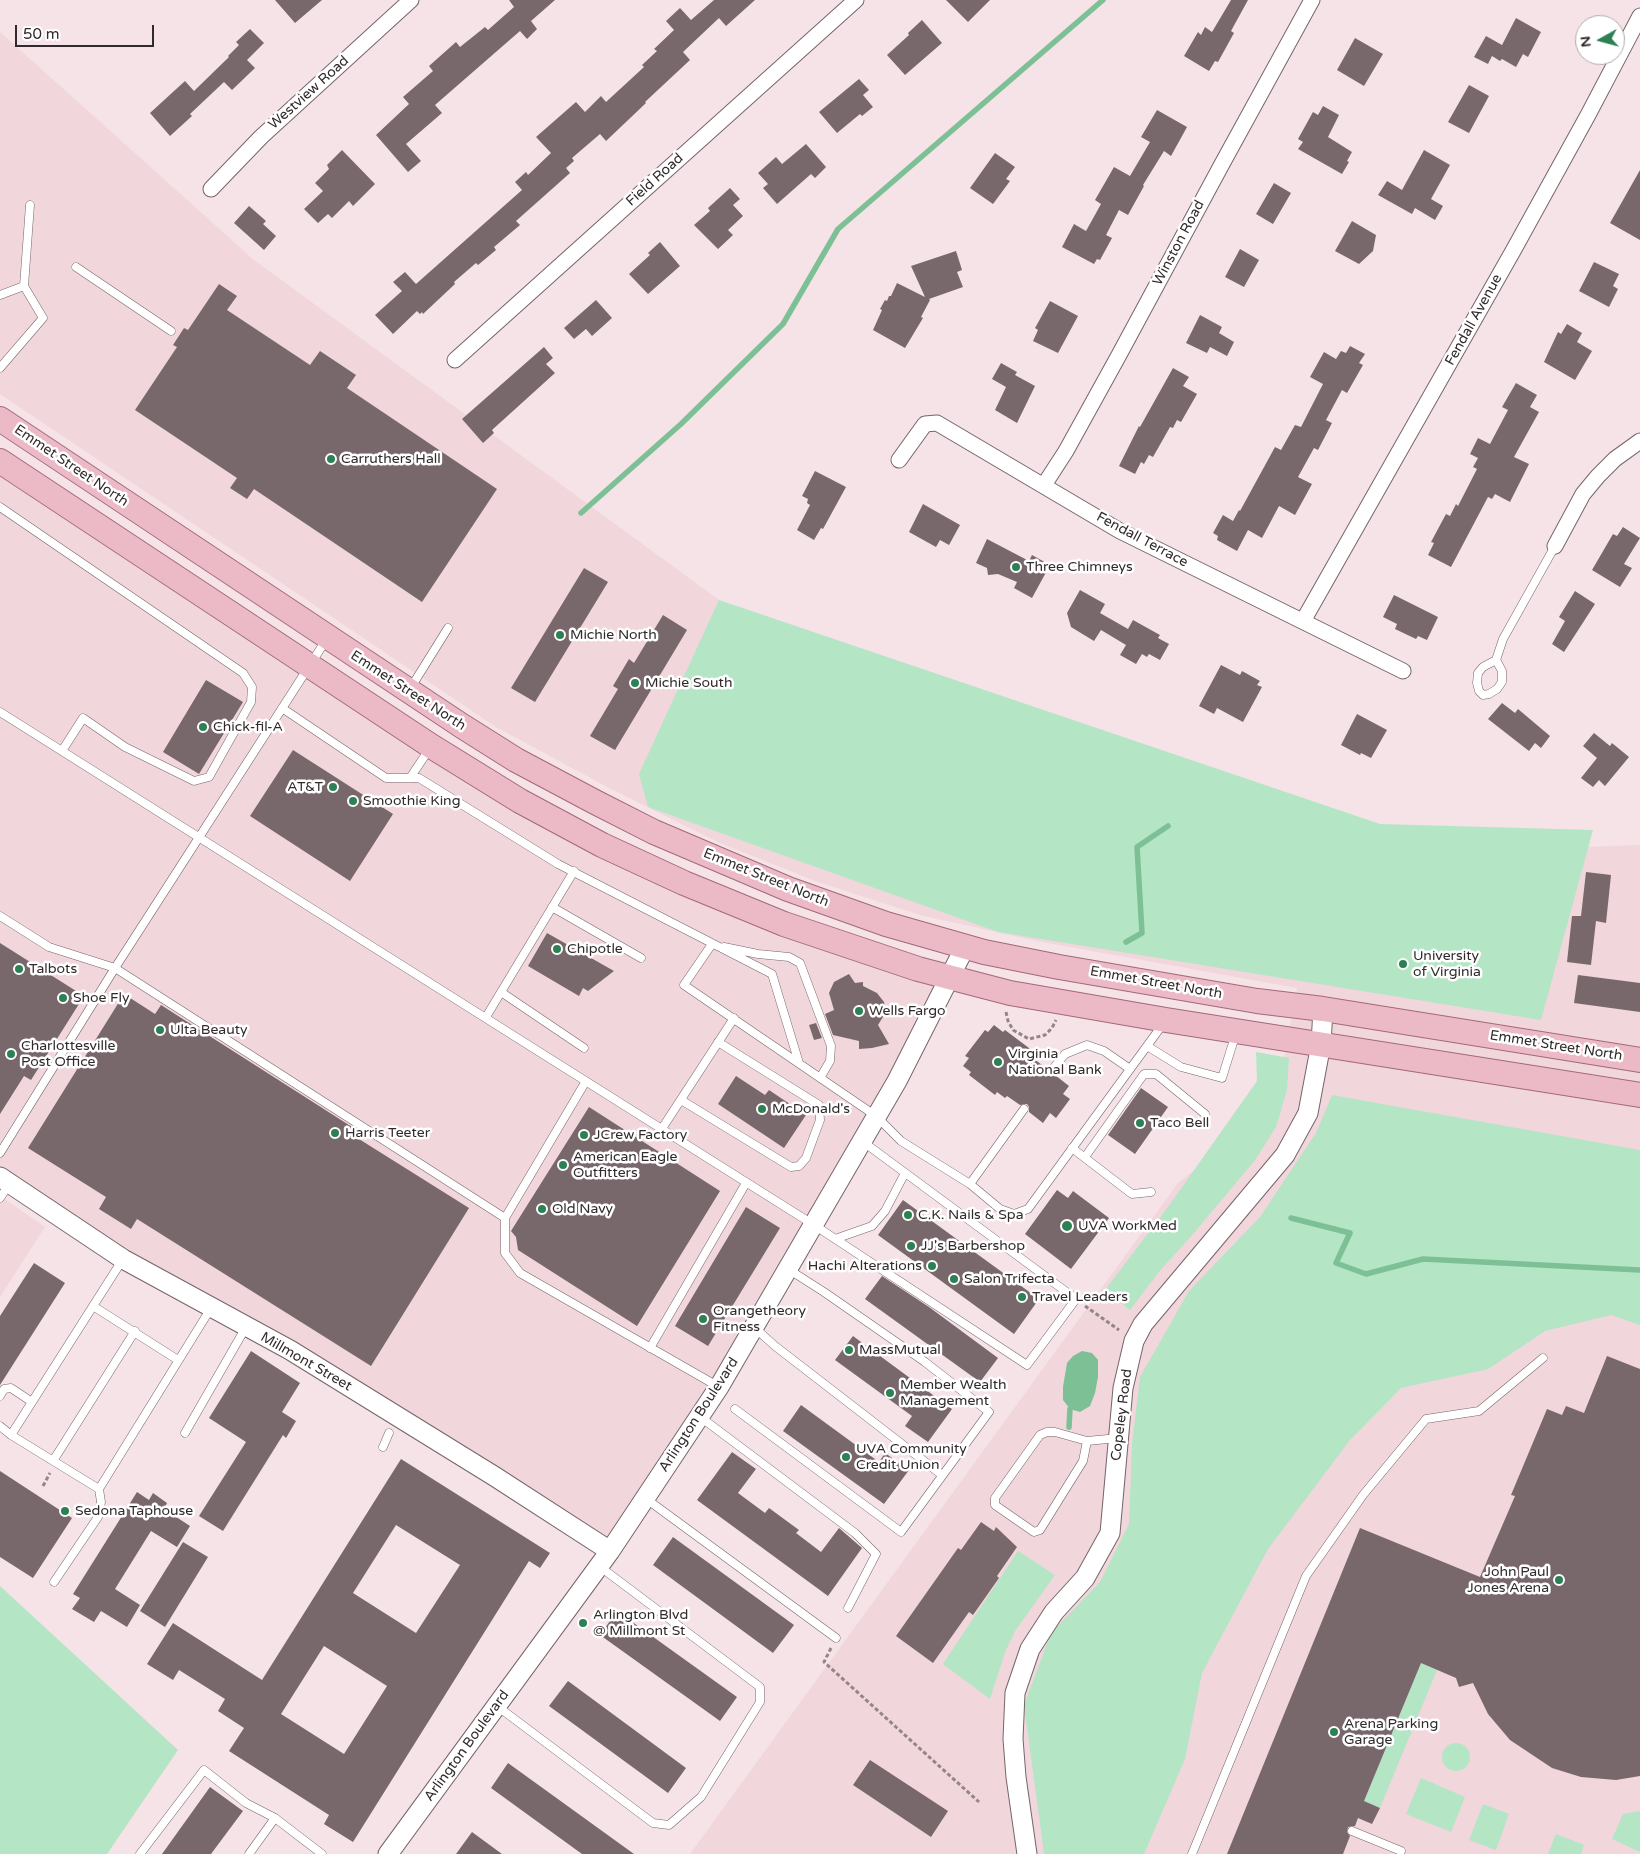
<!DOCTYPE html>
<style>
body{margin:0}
#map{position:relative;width:1640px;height:1854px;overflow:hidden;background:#f5e3e7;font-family:"Varela Round",sans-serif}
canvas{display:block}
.north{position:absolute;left:1575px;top:15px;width:50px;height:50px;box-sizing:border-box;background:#fff;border:1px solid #adaaab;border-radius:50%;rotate:263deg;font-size:14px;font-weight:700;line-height:20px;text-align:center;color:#312a2c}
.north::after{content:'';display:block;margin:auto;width:18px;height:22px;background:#2c8053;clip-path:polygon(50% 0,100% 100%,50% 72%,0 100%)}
.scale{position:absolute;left:15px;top:25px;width:139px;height:22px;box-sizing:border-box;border:2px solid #312a2c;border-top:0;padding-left:6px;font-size:15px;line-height:18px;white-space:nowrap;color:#312a2c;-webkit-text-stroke:4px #fff;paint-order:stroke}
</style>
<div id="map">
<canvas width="1640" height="1854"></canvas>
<div class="north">N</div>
<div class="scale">50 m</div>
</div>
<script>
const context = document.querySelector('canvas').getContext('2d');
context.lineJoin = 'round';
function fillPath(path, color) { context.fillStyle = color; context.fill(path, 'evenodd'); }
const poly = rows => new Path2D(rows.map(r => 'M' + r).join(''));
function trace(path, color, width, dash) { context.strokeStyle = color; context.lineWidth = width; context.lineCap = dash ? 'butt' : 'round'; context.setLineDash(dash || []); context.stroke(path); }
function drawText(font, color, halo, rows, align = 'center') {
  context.font = font + ' "Varela Round",sans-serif'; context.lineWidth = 5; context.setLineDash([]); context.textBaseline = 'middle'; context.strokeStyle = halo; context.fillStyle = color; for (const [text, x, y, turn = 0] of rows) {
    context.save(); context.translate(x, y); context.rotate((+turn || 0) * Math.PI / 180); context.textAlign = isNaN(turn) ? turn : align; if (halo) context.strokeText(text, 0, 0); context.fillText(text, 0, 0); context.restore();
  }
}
fillPath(poly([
 [0,32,254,260,719,600,1314,857,1640,845,1640,1854,690,1854,1178,1183,1248,1127,1279,1086,1297,988,1037,941,920,915,815,881,718,842,611,789,496,727,0,394],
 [0,460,309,666,684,883,949,979,897,1081,610,1551,0,1175],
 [0,1196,45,1227,0,1297]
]), '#f1d6dc');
fillPath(poly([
 [719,600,1380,824,1593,830,1541,1020,998,932,648,807,639,774],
 [1256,1052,1289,1058,1287,1090,1276,1127,1255,1160,1193,1234,1158,1273,1130,1310,1105,1290,1168,1207,1257,1081],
 [1332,1095,1640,1150,1640,1325,1611,1315,1545,1331,1488,1369,1401,1388,1350,1440,1268,1549,1202,1673,1185,1759,1144,1854,1044,1854,1024,1705,1051,1633,1100,1582,1129,1524,1132,1444,1140,1377,1189,1291,1260,1217,1316,1133],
 [1018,1551,1055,1575,1015,1631,1005,1652,990,1699,943,1664],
 [0,1586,178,1750,107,1854,0,1854],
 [1421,1663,1437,1670,1380,1808,1364,1801],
 '1442 1757a14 14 0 1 1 28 0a14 14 0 1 1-28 0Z',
 [1421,1778,1465,1797,1451,1832,1406,1814],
 [1483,1804,1509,1814,1496,1850,1469,1840],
 [1640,1811,1640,1852,1612,1839,1623,1814],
 [1556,1834,1584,1845,1581,1854,1548,1854]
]), '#b4e5c5');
fillPath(poly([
 [1082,1351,1092,1353,1098,1360,1098,1377,1095,1393,1090,1406,1080,1412,1070,1409,1063,1400,1063,1387,1067,1363,1073,1356]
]), '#7dc096');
trace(poly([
 [581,513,681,424,783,324,838,229,1103,0],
 [1126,942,1142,933,1137,847,1168,826],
 [1291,1218,1350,1233,1336,1263,1366,1274,1423,1259,1640,1270],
 [1069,1427,1070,1409]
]), '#7dc096', 5.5);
fillPath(poly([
 [275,0,322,0,295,23],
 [509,0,555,0,531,21,537,29,527,39,520,31,435,105,442,113,406,144,421,161,408,172,376,135,409,104,403,97,433,71,429,66,456,42,460,47,485,27,488,30,514,7],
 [714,0,755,0,726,26,719,18,683,52,690,60,645,102,646,103,606,141,600,134,572,158,574,161,566,168,570,173,516,221,520,225,494,247,496,250,478,265,476,263,454,282,455,284,423,314,422,312,420,314,417,311,393,334,375,315,402,291,393,282,405,272,416,284,522,190,515,182,526,172,528,175,551,153,536,137,576,102,585,112,601,96,606,102,644,67,642,65,657,51,654,49,674,30,666,21,680,8,691,20],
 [946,0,990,0,968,22],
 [1231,0,1248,0,1231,31,1234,33,1218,62,1215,61,1209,71,1184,56,1198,32,1201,35,1205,27,1212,32],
 [1516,18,1541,32,1528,57,1523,54,1516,67,1502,59,1500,61,1492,56,1488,64,1474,57,1486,36,1502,45],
 [922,20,942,43,905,75,887,55,909,35,908,33],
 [250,29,264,43,247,60,255,68,232,90,224,82,190,114,192,116,170,136,150,113,185,81,194,91,229,57,228,56,239,45,236,42],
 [1355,38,1383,54,1364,86,1337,70],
 [859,79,869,90,863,95,873,107,862,116,860,114,837,133,819,112],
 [1469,85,1489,96,1469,133,1448,122],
 [1323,106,1339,115,1328,137,1352,152,1347,161,1349,162,1342,174,1298,149,1303,142,1298,139,1313,112,1318,115],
 [1157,110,1187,127,1171,156,1164,151,1143,185,1144,186,1128,215,1119,210,1106,235,1112,238,1100,260,1097,259,1094,264,1062,247,1074,224,1086,231,1101,204,1095,200,1114,167,1130,176,1150,142,1141,137],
 [806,144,826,167,815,178,811,174,777,204,763,188,768,184,758,173,776,157,782,164],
 [342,150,375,184,353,206,349,201,332,218,328,214,318,223,304,209,323,191,315,183,329,169,327,165],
 [1424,150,1450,165,1431,199,1443,206,1435,220,1415,208,1412,214,1378,195,1387,181,1402,190],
 [995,153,1015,167,1006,179,1010,181,993,204,970,188],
 [1640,170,1640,240,1610,223],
 [1274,183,1291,193,1273,224,1256,214],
 [730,188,740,199,733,205,743,216,728,230,733,235,718,249,694,225,710,211,708,208],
 [249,206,266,221,263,224,276,236,264,250,234,223],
 [1352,221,1376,235,1373,251,1359,264,1335,251],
 [660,242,680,266,648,294,629,274,650,255,648,253],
 [1240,249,1259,260,1244,287,1225,277],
 [956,251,962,270,957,272,963,287,929,299,930,300,921,317,923,318,905,348,873,330,882,310,880,309,885,300,887,301,889,296,891,296,897,283,925,297,911,266],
 [1594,262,1619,274,1613,286,1618,289,1609,307,1579,291],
 [219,284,237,296,227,310,310,365,320,351,356,375,347,388,497,489,422,602,254,489,247,499,230,488,237,478,135,410,177,347,173,345,184,328,188,330],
 [596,300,612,318,592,336,586,329,574,339,564,328],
 [1050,301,1078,316,1058,353,1033,341,1038,330,1035,328],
 [1200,315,1222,327,1219,333,1234,342,1227,356,1210,347,1207,353,1186,343],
 [1567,324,1582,333,1577,342,1592,351,1575,380,1544,362,1558,332,1561,334],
 [1350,346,1365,354,1359,363,1363,365,1347,393,1342,390,1326,420,1332,423,1318,450,1314,448,1298,477,1312,484,1295,515,1279,506,1262,538,1248,530,1237,551,1217,540,1218,536,1213,533,1223,515,1233,521,1239,510,1240,511,1275,447,1281,450,1295,425,1301,427,1323,384,1310,377,1324,352,1336,359,1341,351,1346,353],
 [544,347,553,358,546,364,555,373,492,430,494,433,483,443,462,419],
 [1001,363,1017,372,1015,375,1035,386,1017,423,995,410,1006,387,992,379],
 [1173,368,1189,377,1183,386,1197,394,1181,422,1177,420,1173,428,1170,427,1153,457,1149,455,1144,464,1141,462,1135,474,1119,466,1139,426,1140,427],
 [1516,383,1537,395,1530,407,1539,412,1514,457,1529,464,1510,502,1495,494,1492,499,1488,497,1451,567,1428,555,1434,543,1431,542,1446,514,1450,516,1456,504,1458,506,1477,469,1473,467,1478,458,1470,454,1478,438,1490,444,1508,410,1502,407],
 [815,471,846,487,823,529,821,528,814,540,797,530,810,505,807,503,808,499,802,496],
 [923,504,960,525,949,545,940,540,936,547,909,532],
 [1623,527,1640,538,1624,564,1632,568,1620,587,1592,570,1613,534,1617,536],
 [987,539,1029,561,1032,555,1050,565,1032,598,1014,588,1017,582,998,574,988,575,987,568,976,563],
 [584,568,608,582,535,702,511,688],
 [1080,590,1105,604,1100,613,1128,629,1133,620,1160,635,1158,638,1169,644,1160,660,1149,654,1147,657,1142,654,1136,664,1120,655,1126,645,1101,630,1094,641,1071,627,1067,613],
 [1575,591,1595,604,1564,652,1552,644,1565,621,1559,617],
 [1394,595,1438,617,1427,640,1418,636,1416,639,1395,629,1397,624,1383,617],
 [663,615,687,630,615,750,590,736,618,689,613,686,629,659,634,663],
 [1221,665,1240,675,1242,671,1260,681,1257,685,1262,687,1243,722,1217,708,1214,714,1199,706],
 [206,680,243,702,199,774,163,752],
 [1502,703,1515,713,1518,709,1550,736,1541,748,1535,743,1529,751,1488,719],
 [1357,714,1387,730,1371,758,1361,753,1360,755,1341,745],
 [1594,733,1610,746,1612,743,1629,757,1605,786,1599,780,1593,787,1581,778,1597,758,1583,746],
 [293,750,393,814,350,881,250,816],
 [1586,872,1611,875,1606,923,1596,921,1591,965,1567,962,1572,916,1581,916],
 [547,933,614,971,588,991,583,988,579,996,528,966],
 [0,943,84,996,31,1080,24,1076,0,1114],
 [849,974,855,983,863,982,863,986,877,993,884,1002,886,1012,878,1025,889,1044,872,1048,859,1049,859,1041,833,1035,825,1014,834,1010,829,993,834,982],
 [1578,975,1640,983,1640,1012,1574,1003],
 [124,994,155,1014,161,1005,363,1134,359,1139,469,1208,371,1366,137,1219,131,1229,99,1209,106,1197,28,1148],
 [816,1023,822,1038,814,1040,809,1025],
 [994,1025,1003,1032,1005,1030,1037,1054,1034,1059,1046,1068,1046,1072,1048,1076,1052,1076,1055,1075,1069,1086,1063,1094,1070,1099,1056,1118,1050,1113,1043,1123,1029,1112,1029,1107,1027,1104,1020,1105,1007,1096,1005,1098,997,1092,995,1095,969,1075,971,1072,963,1066,969,1058,965,1056,985,1030,988,1032],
 [736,1076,765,1095,769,1090,806,1115,784,1148,718,1104],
 [1141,1088,1168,1107,1135,1154,1108,1135],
 [589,1107,720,1191,637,1326,518,1250,516,1237,511,1231],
 [1057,1190,1068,1198,1073,1191,1109,1218,1071,1269,1025,1234],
 [903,1200,1039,1299,1014,1334,878,1235],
 [746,1207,780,1228,708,1346,675,1326],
 [34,1263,65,1283,0,1385,0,1316],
 [882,1276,929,1307,998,1358,980,1382,865,1299],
 [853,1336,952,1409,928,1442,905,1426,912,1416,835,1360],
 [251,1351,300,1383,282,1412,296,1421,286,1438,283,1435,223,1531,199,1516,246,1442,209,1418],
 [1607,1356,1640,1369,1640,1776,1616,1780,1581,1777,1552,1768,1510,1740,1488,1714,1473,1683,1459,1687,1456,1678,1421,1663,1364,1801,1380,1808,1372,1824,1358,1818,1355,1826,1348,1827,1347,1832,1350,1836,1343,1854,1227,1854,1360,1528,1480,1577,1515,1496,1511,1495,1547,1409,1562,1415,1566,1406,1584,1413],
 [801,1405,879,1462,885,1453,909,1470,884,1504,783,1431],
 [732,1452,756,1469,738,1493,765,1513,769,1508,799,1530,796,1533,821,1552,839,1528,862,1548,828,1596,697,1500],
 [401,1459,550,1553,540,1568,529,1561,353,1842,324,1824,329,1815,229,1751,244,1728,218,1711,225,1699,179,1670,173,1680,147,1664,173,1623,262,1680],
 [396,1525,460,1565,416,1633,353,1593],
 [324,1646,387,1686,344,1754,281,1714],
 [0,1471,72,1518,33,1578,0,1557],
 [137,1492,149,1500,153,1493,167,1503,164,1509,190,1526,177,1547,151,1531,115,1589,140,1605,127,1627,101,1611,94,1622,72,1609,80,1598,73,1594],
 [981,1522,994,1531,996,1527,1017,1547,997,1576,999,1578,973,1615,969,1612,933,1663,896,1636,958,1548,961,1550],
 [673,1537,794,1625,773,1653,653,1565],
 [183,1542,208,1557,165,1627,140,1611],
 [617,1611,737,1697,720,1721,600,1635],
 [568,1681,686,1768,668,1793,549,1706],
 [870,1760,948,1811,931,1837,853,1785],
 [508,1763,634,1854,582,1854,491,1788],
 [210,1787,243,1811,211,1854,162,1854],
 [472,1832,502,1854,456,1854]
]), '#78686c');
const service = poly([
 [76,267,171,331],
 [0,295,24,286],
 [0,368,43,318,24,286,30,205],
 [0,507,243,673,252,687,251,702,209,777,194,781,125,747,83,718,62,751],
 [1496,660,1502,671,1502,682,1497,689,1489,694,1483,695,1479,691,1477,683,1478,673,1483,667,1496,660,1503,639,1555,546],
 [410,689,448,628],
 [282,708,386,778,419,778,558,864,772,974,799,1063],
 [0,712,814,1225,1027,1365,1076,1299,862,1141],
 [410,778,430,748],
 [552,907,641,958],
 [0,916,49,947,115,968,505,1218],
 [712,944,684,985,876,1116,901,1141,970,1184,1000,1209,1014,1214,1028,1209,1163,1024],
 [724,947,758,954,789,957,800,963,831,1046,830,1061,820,1078],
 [501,992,584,1048],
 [486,1017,574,871],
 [1147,1046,1181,1067,1222,1078,1236,1033],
 [1051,1071,1065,1054,1087,1045,1104,1051,1130,1069],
 [586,1081,505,1218,505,1253,520,1273,719,1387],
 [681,1100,791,1167,799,1166,806,1158,820,1120,819,1105,718,1042],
 [661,1130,734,1018],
 [1072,1148,1132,1194,1151,1192],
 [0,1153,115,968,326,640],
 [1085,1157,1144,1074,1156,1074,1205,1114],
 [970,1184,1024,1109],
 [0,1198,10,1183],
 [835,1239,872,1226,885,1211,905,1173],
 [123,1259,11,1435,99,1489,211,1308],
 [93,1306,178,1360],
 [755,1328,775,1346,942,1475],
 [650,1348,746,1183],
 [0,1396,4,1389,11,1388,32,1402],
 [735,1409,901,1532,989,1412,925,1362,824,1292,788,1269],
 [699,1416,855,1533,876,1554,848,1608],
 [0,1426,11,1435],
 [185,1433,246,1327],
 [1087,1441,1083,1461,1040,1530,1034,1532,995,1505,995,1498,1040,1435,1047,1432,1055,1432,1087,1441,1118,1438],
 [383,1447,389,1433],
 [53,1461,135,1331],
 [645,1498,836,1638],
 [54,1582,98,1517,101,1502,99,1489],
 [497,1706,653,1823,669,1825,701,1797,760,1702,760,1687,599,1566],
 [1352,1831,1401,1851],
 [140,1854,204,1770,246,1803,275,1818,322,1854],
 [249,1854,275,1818],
 [1192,1854,1306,1576,1363,1495,1426,1419,1479,1411,1543,1358]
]);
const minor = poly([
 [211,189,261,137,411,0],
 [455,360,856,0],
 [899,460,925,424,937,423,1120,531,1403,671],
 [1044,485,1066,451,1119,355,1222,164,1312,0],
 [1555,546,1583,494,1598,476,1615,459,1640,441],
 [1303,621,1513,251,1588,115,1640,16]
]);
const tertiary = poly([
 [0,1177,123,1259,290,1350,494,1476,610,1551],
 [388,1854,610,1551,719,1387,897,1081,965,947],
 [1027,1854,1016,1777,1013,1739,1015,1693,1030,1649,1054,1612,1085,1578,1110,1533,1123,1388,1134,1341,1143,1324,1285,1155,1308,1113,1321,1044,1323,1009]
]);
const primary = poly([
 [0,419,462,726,516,760,595,802,654,832,788,889,886,924,984,952,1059,967,1257,1001,1323,1009,1640,1060],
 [0,461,431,746,520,801,602,845,684,883,784,924,918,969,1010,993,1166,1020,1640,1095]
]);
trace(service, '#756569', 9);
trace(minor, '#756569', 17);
trace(tertiary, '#756569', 21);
trace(primary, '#a26979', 26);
trace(poly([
 [1006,1012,1008,1021,1013,1030,1029,1039,1045,1035,1052,1028,1056,1020],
 [1085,1306,1119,1330],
 [43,1486,50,1473],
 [831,1648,824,1662,979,1802]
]), '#938689', 3, [4, 2.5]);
trace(service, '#fff', 8);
trace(minor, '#fff', 15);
trace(tertiary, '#fff', 19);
trace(primary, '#ecb9c7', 24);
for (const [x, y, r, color] of [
 [331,459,5,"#2c8053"],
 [1016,567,5,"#2c8053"],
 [560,635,5,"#2c8053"],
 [635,683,5,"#2c8053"],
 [203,727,5,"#2c8053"],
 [333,787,5,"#2c8053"],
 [353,801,5,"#2c8053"],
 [557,949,5,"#2c8053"],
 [1403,964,5,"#2c8053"],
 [19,969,5,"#2c8053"],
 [63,998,5,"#2c8053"],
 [859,1011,5,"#2c8053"],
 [160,1030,5,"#2c8053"],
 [11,1054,5,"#2c8053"],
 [998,1062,5,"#2c8053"],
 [762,1109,5,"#2c8053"],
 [1140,1123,5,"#2c8053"],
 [335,1133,5,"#2c8053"],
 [584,1135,5,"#2c8053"],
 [563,1165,5,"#2c8053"],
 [542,1209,5,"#2c8053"],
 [908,1215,5,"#2c8053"],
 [1067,1226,6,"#2c8053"],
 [911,1246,5,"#2c8053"],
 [932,1266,5,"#2c8053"],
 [954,1279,5,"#2c8053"],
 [1022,1297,5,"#2c8053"],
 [703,1319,5,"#2c8053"],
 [849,1350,5,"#2c8053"],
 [890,1393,5,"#2c8053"],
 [846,1457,5,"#2c8053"],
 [65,1511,5,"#2c8053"],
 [1559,1580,5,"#2c8053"],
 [583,1623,5,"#2c8053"],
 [1334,1732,5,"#2c8053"]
]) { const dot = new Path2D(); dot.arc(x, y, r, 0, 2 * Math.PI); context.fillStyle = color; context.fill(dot); trace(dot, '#fff', 2); }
drawText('14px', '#312a2c', '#fff', [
 ["Westview Road",309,93,-42],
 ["Field Road",655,180,-42],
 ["Winston Road",1179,243,-62],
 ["Fendall Avenue",1474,320,-61],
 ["Emmet Street North",71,466,34],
 ["Fendall Terrace",1142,540,28],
 ["Emmet Street North",408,691,33],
 ["Emmet Street North",766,878,22],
 ["Emmet Street North",1156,983,10],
 ["Emmet Street North",1556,1046,9],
 ["Millmont Street",306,1362,30],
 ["Arlington Boulevard",699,1415,-57],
 ["Copeley Road",1122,1415,-83],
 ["Arlington Boulevard",467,1746,-54]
]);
drawText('14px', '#312a2c', '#fff', [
 ["Carruthers Hall",341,459],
 ["Three Chimneys",1026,567],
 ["Michie North",570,635],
 ["Michie South",645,683],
 ["Chick-fil-A",213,727],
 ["AT&T",323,787,"right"],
 ["Smoothie King",363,801],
 ["Chipotle",567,949],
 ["University",1413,956],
 ["of Virginia",1413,972],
 ["Talbots",29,969],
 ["Shoe Fly",73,998],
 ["Wells Fargo",869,1011],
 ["Ulta Beauty",170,1030],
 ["Charlottesville",21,1046],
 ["Post Office",21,1062],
 ["Virginia",1008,1054],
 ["National Bank",1008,1070],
 ["McDonald's",772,1109],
 ["Taco Bell",1150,1123],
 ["Harris Teeter",345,1133],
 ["JCrew Factory",594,1135],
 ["American Eagle",573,1157],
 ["Outfitters",573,1173],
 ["Old Navy",552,1209],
 ["C.K. Nails & Spa",918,1215],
 ["UVA WorkMed",1078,1226],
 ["JJ's Barbershop",921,1246],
 ["Hachi Alterations",922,1266,"right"],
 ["Salon Trifecta",964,1279],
 ["Travel Leaders",1032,1297],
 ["Orangetheory",713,1311],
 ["Fitness",713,1327],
 ["MassMutual",859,1350],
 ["Member Wealth",900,1385],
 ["Management",900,1401],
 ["UVA Community",856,1449],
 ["Credit Union",856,1465],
 ["Sedona Taphouse",75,1511],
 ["John Paul",1549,1572,"right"],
 ["Jones Arena",1549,1588,"right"],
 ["Arlington Blvd",593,1615],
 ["@ Millmont St",593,1631],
 ["Arena Parking",1344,1724],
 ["Garage",1344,1740]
], 'left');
</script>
